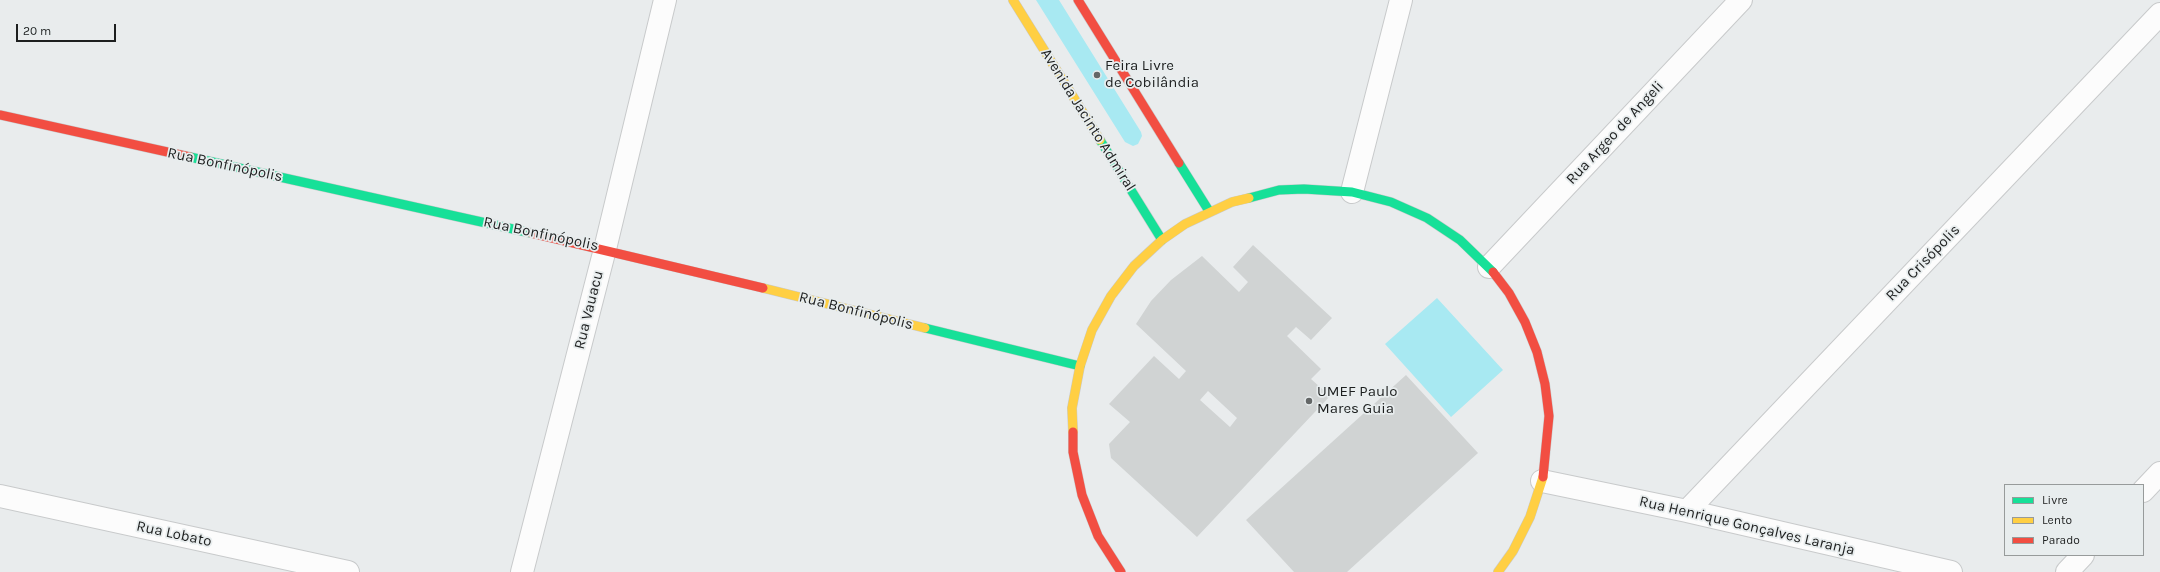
<!DOCTYPE html>
<meta charset="utf-8">
<style>
body{margin:0}
#map{position:relative;width:2160px;height:572px;overflow:hidden;background:#e9eced;font-family:Karla,sans-serif}
canvas{display:block}
.legend{position:absolute;left:2004px;top:484px;width:140px;height:72px;box-sizing:border-box;background:#e8edee;border:1px solid #979b9b;margin:0;padding:5px 7px;list-style:none;font-size:12px;color:#1d1f1f}
.legend li{display:flex;align-items:center;gap:8px;height:20px}
.legend b{width:20px;border:1px solid #979b9b}
.scale{position:absolute;left:16px;top:24px;width:100px;height:18px;box-sizing:border-box;border:2px solid #1d1f1f;border-top:0;padding-left:5px;font-size:12px;line-height:14px;white-space:nowrap;color:#1d1f1f;-webkit-text-stroke:3px #e8edee;paint-order:stroke}
</style>
<div id="map">
<canvas width="2160" height="572"></canvas>
<ul class="legend">
<li><b style="height:5px;background:#16e098"></b>Livre</li>
<li><b style="height:5px;background:#ffcf43"></b>Lento</li>
<li><b style="height:5px;background:#f24e42"></b>Parado</li>
</ul>
<div class="scale">20 m</div>
</div>
<script>
const context = document.querySelector('canvas').getContext('2d');
context.lineJoin = 'round';
function fillPath(path, color) { context.fillStyle = color; context.fill(path, 'evenodd'); }
const poly = rows => new Path2D(rows.map(r => 'M' + r).join(''));
function trace(path, color, width, dash) { context.strokeStyle = color; context.lineWidth = width; context.lineCap = dash ? 'butt' : 'round'; context.setLineDash(dash || []); context.stroke(path); }
function drawText(font, color, halo, rows, align = 'center') {
  context.font = font + ' Karla,sans-serif'; context.lineWidth = 3.5; context.setLineDash([]); context.textBaseline = 'middle'; context.strokeStyle = halo; context.fillStyle = color; for (const [text, x, y, turn = 0] of rows) {
    context.save(); context.translate(x, y); context.rotate((+turn || 0) * Math.PI / 180); context.textAlign = isNaN(turn) ? turn : align; if (halo) context.strokeText(text, 0, 0); context.fillText(text, 0, 0); context.restore();
  }
}
fillPath(poly([
 [1036,0,1059,0,1141,132,1142,136,1138,144,1133,146,1125,142],
 [1437,298,1503,370,1451,417,1385,344]
]), '#a8e9f2');
fillPath(poly([
 [1253,245,1332,318,1311,340,1296,327,1287,336,1321,369,1311,379,1330,396,1197,537,1111,458,1109,444,1130,422,1109,404,1154,356,1179,379,1186,371,1136,324,1151,301,1171,280,1202,256,1239,292,1248,282,1233,267],
 [1208,391,1237,418,1230,427,1200,400],
 [1406,375,1478,453,1347,572,1294,572,1246,520]
]), '#d0d3d3');
const street = poly([
 [1352,192,1401,0],
 [1489,267,1741,0],
 [1542,481,1687,511,1951,572],
 [2143,491,2160,473],
 [0,496,348,572],
 [1687,511,2160,14],
 [522,572,605,249,665,0],
 [2067,572,2083,555]
]);
const fast = poly([
 [1100,140,1162,240],
 [190,157,531,233],
 [1179,163,1209,211],
 [1249,198,1279,190,1304,189,1352,192,1391,202,1427,218,1460,240,1493,272],
 [925,328,1080,366]
]);
const slow = poly([
 [1013,0,1100,140],
 [763,288,925,328],
 [1073,432,1072,408,1080,366,1092,330,1111,296,1134,266,1162,240,1185,224,1232,202,1249,198],
 [1498,572,1513,551,1530,517,1543,477]
]);
const jam = poly([
 [1078,0,1179,163],
 [0,115,190,157],
 [531,233,763,288],
 [1493,272,1509,293,1525,322,1537,352,1545,384,1549,416,1543,477],
 [1073,432,1073,452,1082,495,1098,536,1121,572]
]);
trace(street, '#c8cacb', 24);
trace(fast, '#c8cacb', 10);
trace(slow, '#c8cacb', 10);
trace(jam, '#c8cacb', 10);
trace(street, '#fcfcfc', 22);
trace(fast, '#16e098', 9);
trace(slow, '#ffcf43', 9);
trace(jam, '#f24e42', 9);
for (const [x, y, r, color] of [
 [1097,75,4,"#646767"],
 [1309,401,4,"#646767"]
]) { const dot = new Path2D(); dot.arc(x, y, r, 0, 2 * Math.PI); context.fillStyle = color; context.fill(dot); trace(dot, '#e8edee', 1.5); }
drawText('15px', '#1d1f1f', '#e8edee', [
 ["Feira Livre",1105,66],
 ["de Cobilândia",1105,83],
 ["UMEF Paulo",1317,392],
 ["Mares Guia",1317,409]
], 'left');
drawText('15px', '#1d1f1f', '#e8edee', [
 ["Avenida Jacinto Admiral",1088,120,58],
 ["Rua Argeo de Angeli",1615,133,-47],
 ["Rua Bonfinópolis",225,165,12],
 ["Rua Bonfinópolis",541,234,12],
 ["Rua Crisópolis",1923,263,-46],
 ["Rua Vauacu",589,310,-76],
 ["Rua Bonfinópolis",856,311,14],
 ["Rua Henrique Gonçalves Laranja",1747,526,13],
 ["Rua Lobato",174,534,12]
]);
</script>
